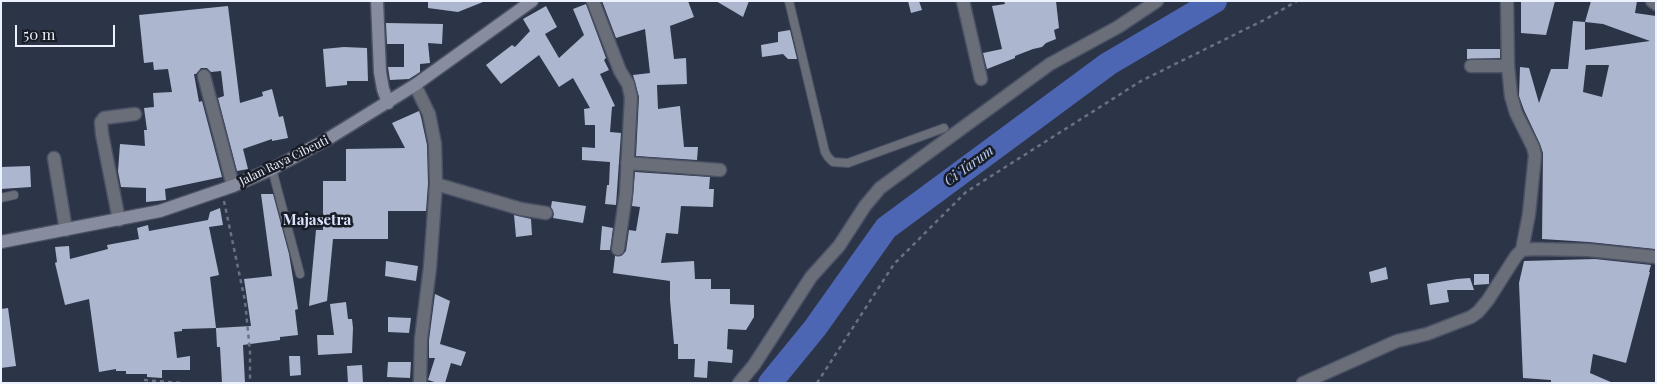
<!DOCTYPE html>
<style>
body{margin:0}
#map{position:relative;width:1657px;height:384px;overflow:hidden;background:#2c3448;font-family:"Playfair Display",serif}
canvas{display:block}
.frame{position:absolute;inset:0;border:2px solid #ecf1ff;pointer-events:none}
.scale{position:absolute;left:15px;top:25px;width:100px;height:22px;box-sizing:border-box;border:2px solid #ecf1ff;border-top:0;padding-left:6px;font-size:15px;line-height:18px;white-space:nowrap;color:#ecf1ff;-webkit-text-stroke:4px #181c25;paint-order:stroke}
</style>
<div id="map">
<canvas width="1657" height="384"></canvas>
<div class="frame"></div>
<div class="scale">50 m</div>
</div>
<script>
const context = document.querySelector('canvas').getContext('2d');
context.lineJoin = 'round';
const poly = rows => new Path2D(rows.map(r => 'M' + r).join(''));
function trace(path, color, width, dash) { context.strokeStyle = color; context.lineWidth = width; context.lineCap = dash ? 'butt' : 'round'; context.setLineDash(dash || []); context.stroke(path); }
function fillPath(path, color) { context.fillStyle = color; context.fill(path, 'evenodd'); }
function drawText(font, color, halo, rows, align = 'center') {
  context.font = font + ' "Playfair Display",serif'; context.lineWidth = 5; context.setLineDash([]); context.textBaseline = 'middle'; context.strokeStyle = halo; context.fillStyle = color; for (const [text, x, y, turn = 0] of rows) {
    context.save(); context.translate(x, y); context.rotate((+turn || 0) * Math.PI / 180); context.textAlign = isNaN(turn) ? turn : align; if (halo) context.strokeText(text, 0, 0); context.fillText(text, 0, 0); context.restore();
  }
}
trace(poly([
 [770,383,815,328,886,228,1108,64,1215,1]
]), '#4d66b3', 24);
fillPath(poly([
 [428,1,483,1,483,2,458,12,428,8],
 [602,1,688,1,694,17,670,26,674,59,686,58,687,84,657,85,658,109,680,106,684,147,698,147,697,160,636,156,639,97,633,75,650,73,645,29,616,38],
 [716,1,749,1,743,17],
 [908,1,919,1,922,10,911,13],
 [1004,1,1056,1,1059,28,1054,30,1056,39,1046,43,1042,47,1033,49,1015,56,1015,58,987,69,983,53,1002,49,992,6,1005,4],
 [1521,1,1555,1,1546,35,1521,33],
 [1591,1,1637,1,1635,13,1656,16,1655,249,1589,242,1542,239,1543,153,1540,144,1524,110,1519,96,1520,67,1529,68,1539,103,1551,69,1568,69,1573,21,1585,22],
 [1585,22,1603,24,1650,41,1585,50],
 [1586,65,1609,65,1602,97,1583,92],
 [586,4,606,58,604,60,609,70,600,74,615,106,612,107,610,132,621,133,616,205,605,204,607,185,609,185,610,162,582,160,582,147,595,148,595,125,585,125,584,109,590,108,573,78,559,87,539,55,501,84,486,65,512,45,515,47,530,31,523,19,546,6,557,27,545,34,559,58,584,35,573,9],
 [228,6,240,103,263,96,262,92,272,89,279,117,283,116,288,138,272,141,272,139,243,149,248,169,237,171,218,98,224,96,221,71,211,72,207,68,201,68,196,74,194,74,199,102,202,101,222,177,165,189,166,200,146,202,146,188,121,187,118,171,120,144,145,146,144,130,147,130,144,108,154,107,153,93,172,92,168,69,154,70,153,62,144,63,139,15],
 [386,23,443,24,442,44,428,43,430,63,420,64,420,72,409,79,390,80,388,67,404,67,404,44,387,44],
 [790,30,797,59,788,59,783,54,762,57,761,45,778,42,778,32],
 [344,47,367,48,368,81,347,81,347,85,326,87,323,49],
 [1467,49,1500,49,1500,58,1467,59],
 [419,111,421,117,427,145,428,184,426,211,388,211,388,239,333,239,327,301,309,306,316,230,323,230,323,181,346,181,346,149,405,148,392,123],
 [30,166,31,187,1,189,1,167],
 [635,172,710,177,709,189,714,189,713,207,681,206,678,234,666,233,661,263,694,261,695,279,711,279,711,289,730,289,730,304,754,305,754,317,746,330,728,329,727,349,733,350,732,363,708,361,707,378,694,377,695,359,678,359,678,344,674,344,670,300,670,281,613,273,615,256,621,256,626,251,629,230,636,231,640,207,632,206],
 [261,194,273,194,289,254,298,309,295,310,298,335,280,337,280,340,243,345,245,383,222,383,220,347,217,347,216,328,251,326,244,279,272,276],
 [552,201,586,206,583,223,553,218,554,214,551,207],
 [220,208,223,225,209,227,219,275,210,277,216,328,182,329,182,331,174,332,177,358,190,356,190,370,162,370,162,378,147,377,147,374,126,374,126,371,116,371,116,369,99,372,89,299,65,305,55,263,57,262,55,247,69,246,70,259,108,249,107,245,139,239,137,228,148,225,149,231,208,220,210,212],
 [514,215,531,219,532,235,516,237],
 [602,226,613,228,610,250,600,250],
 [1595,259,1651,265,1649,272,1650,272,1626,363,1593,354,1590,373,1613,383,1551,383,1551,380,1523,378,1519,283,1524,261],
 [386,261,418,266,416,281,385,276],
 [1386,267,1388,279,1371,283,1369,272],
 [1474,274,1489,274,1489,284,1474,285],
 [1470,278,1474,290,1447,290,1449,302,1430,305,1427,284,1457,279],
 [435,294,450,301,440,344,466,352,461,366,451,363,445,383,438,383,428,380,435,358,429,358,429,340],
 [346,302,348,319,352,319,353,328,352,353,318,355,317,335,334,335,330,304],
 [8,308,16,366,1,368,1,309],
 [388,317,411,318,409,333,388,332],
 [289,356,300,356,301,375,290,376],
 [388,362,411,362,410,378,387,377],
 [362,365,363,383,348,383,347,366]
]), '#acb6cf');
const lane = poly([
 [789,1,825,152,828,157,833,162,848,163,944,128],
 [272,169,300,274],
 [1,198,14,195]
]);
const street = poly([
 [593,1,620,71,628,84,631,97,626,193,618,249],
 [963,1,981,79],
 [1507,1,1508,66,1511,96,1516,113,1533,147,1535,155,1529,214,1522,250],
 [1652,1,1656,4],
 [1471,66,1508,66],
 [204,76,233,186],
 [415,85,429,114,435,144,436,184,430,267,421,339,420,383],
 [54,158,66,230],
 [627,163,720,170],
 [436,184,521,209,546,213],
 [119,220,102,134,101,122,104,118,135,114],
 [739,383,754,365,811,277,839,246,865,206,880,188,1050,64,1118,27,1157,1],
 [1303,383,1397,341,1427,334,1471,317,1478,312,1488,300,1516,256,1522,250,1534,249,1588,250,1656,257]
]);
const secondary = poly([
 [377,1,380,72,383,89,388,103],
 [1,242,160,211,233,186,272,169,326,140,415,85,532,1]
]);
trace(lane, '#4b5265', 10);
trace(street, '#4b5265', 15);
trace(secondary, '#4b5265', 15);
trace(poly([
 [224,201,245,301,250,352,250,383],
 [144,380,182,383],
 [817,383,894,264,966,192,1141,81,1266,19,1297,1]
]), '#6a7183', 2.5, [4, 4]);
trace(lane, '#696e78', 8);
trace(street, '#696e78', 12);
trace(secondary, '#878d9e', 12);
drawText('12px', '#ecf1ff', '#181c25', [
 ["Jalan Raya Cibeuti",284,161,-26]
]);
drawText('italic 14px', '#bacaf4', '#181c25', [
 ["Ci Tarum",969,166,-36]
]);
drawText('bold 15px', '#d9e3fe', '#181c25', [
 ["Majasetra",317,220]
]);
</script>
